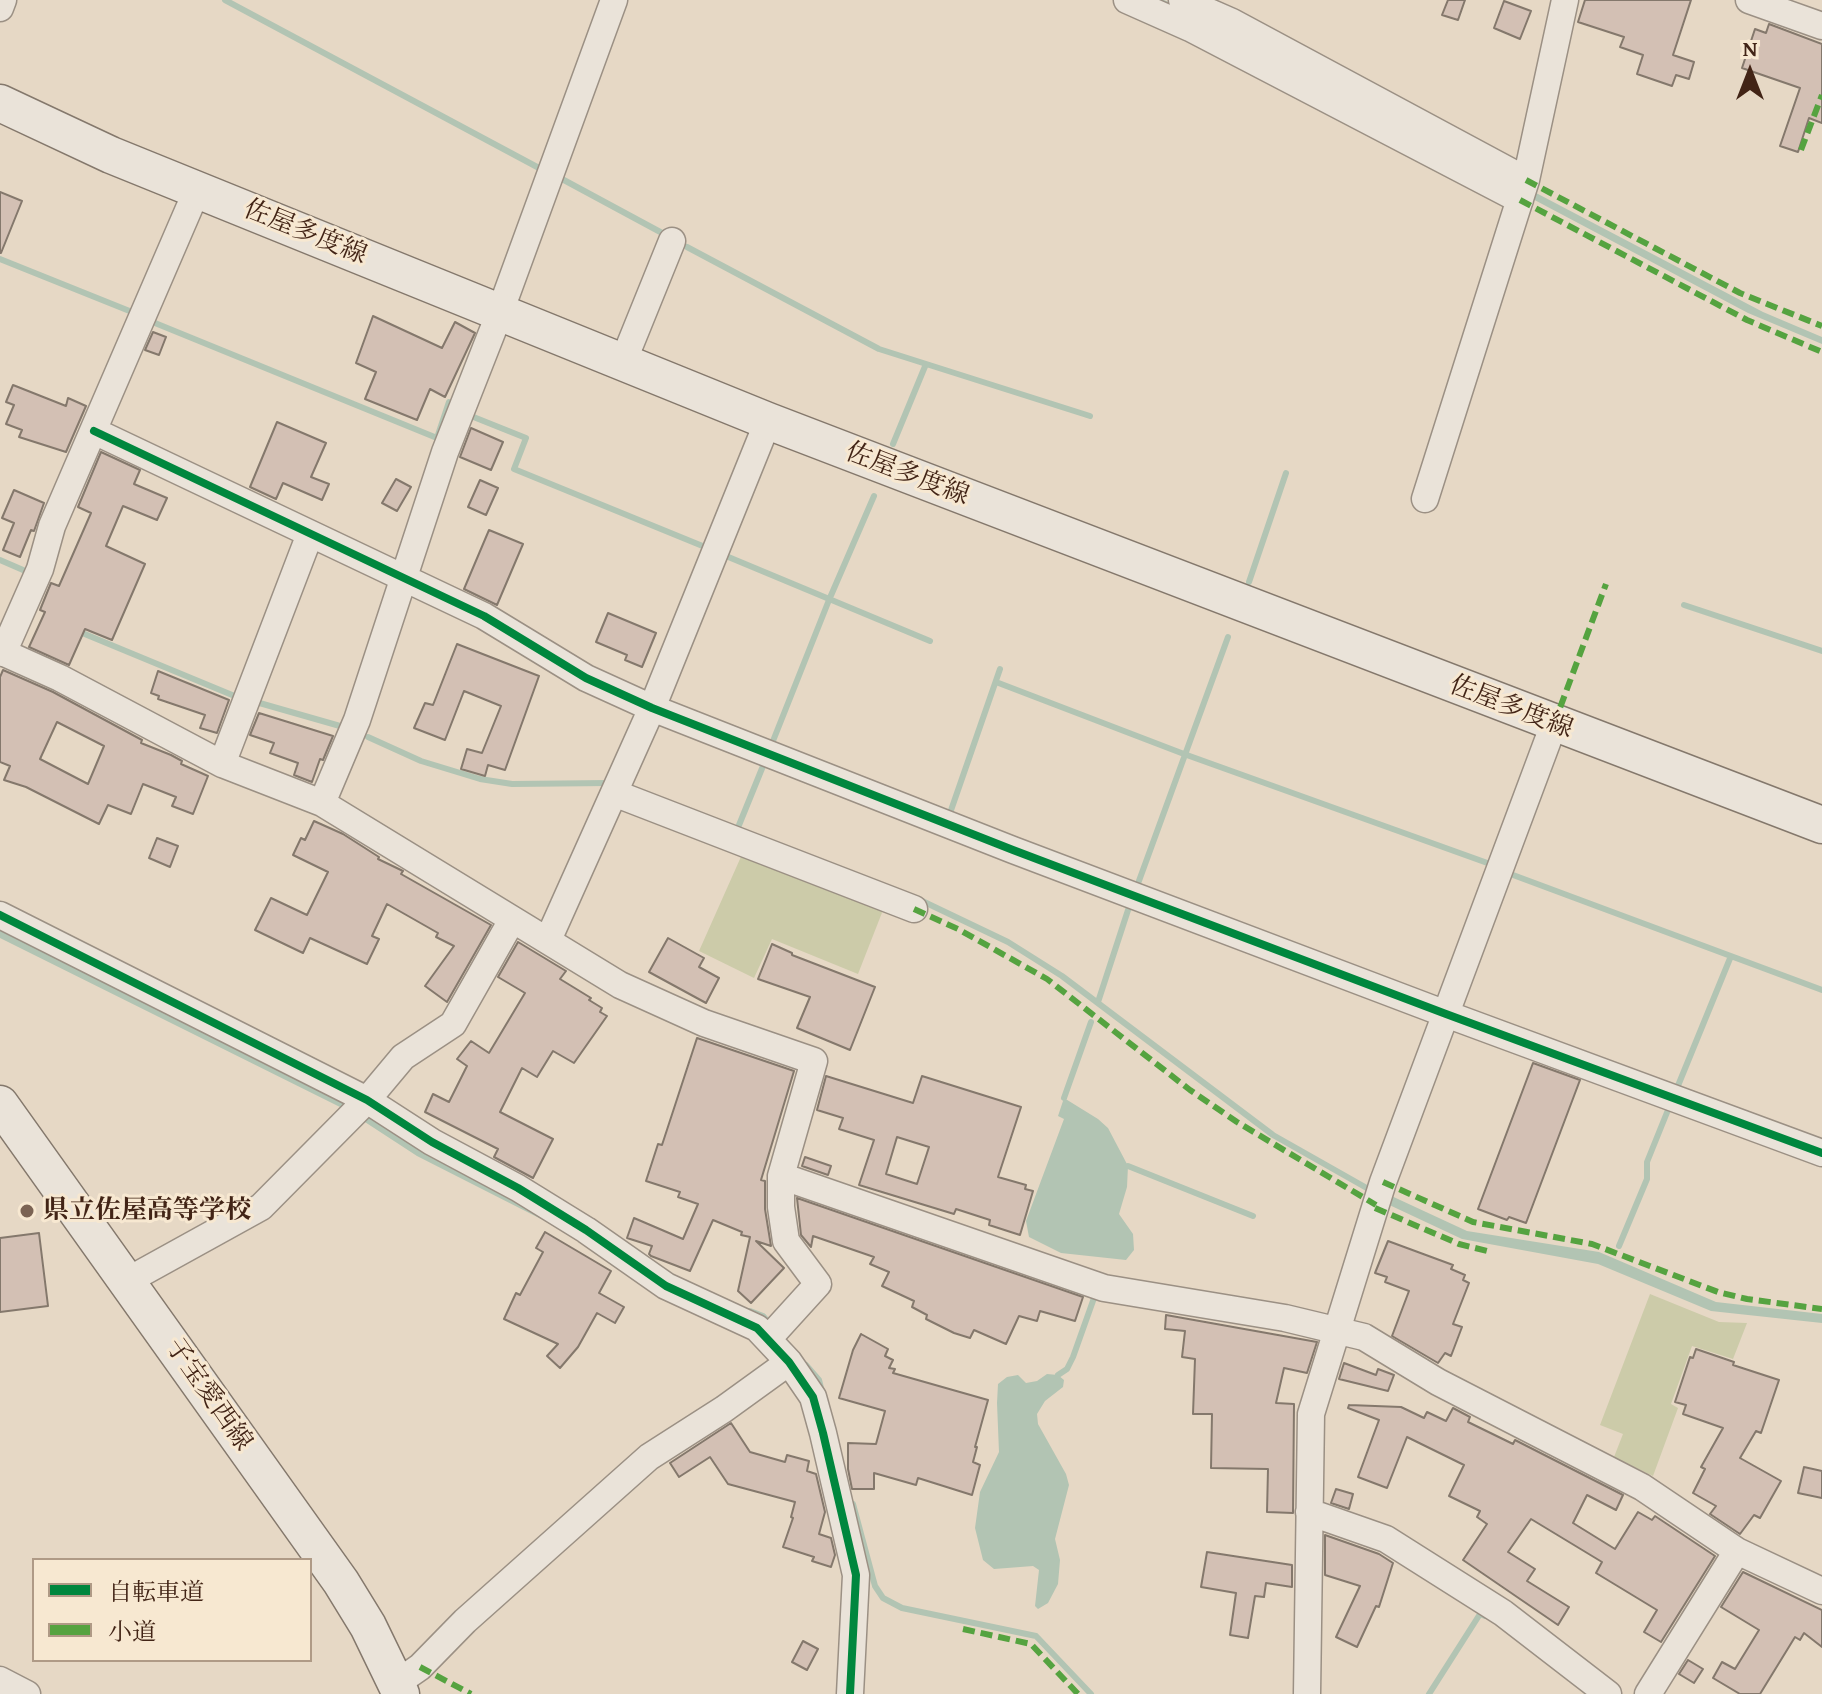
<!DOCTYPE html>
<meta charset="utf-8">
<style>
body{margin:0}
#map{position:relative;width:1822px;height:1694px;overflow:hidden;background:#e6d8c5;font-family:"Gentium Book Plus","Noto Serif JP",serif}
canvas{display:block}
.legend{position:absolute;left:32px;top:1558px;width:280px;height:104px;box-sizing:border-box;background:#f7e8d1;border:2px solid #af9a86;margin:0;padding:10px 14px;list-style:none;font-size:24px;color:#422416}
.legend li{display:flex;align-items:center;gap:16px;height:40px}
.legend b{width:40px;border:2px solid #af9a86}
.north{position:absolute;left:1710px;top:32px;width:80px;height:80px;-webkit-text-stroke:6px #f7e8d1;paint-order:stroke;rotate:0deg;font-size:22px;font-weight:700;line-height:32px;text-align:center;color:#422416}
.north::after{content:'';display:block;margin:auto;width:28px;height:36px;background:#422416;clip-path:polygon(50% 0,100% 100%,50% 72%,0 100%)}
</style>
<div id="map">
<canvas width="1822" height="1694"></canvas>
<ul class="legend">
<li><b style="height:10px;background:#00873e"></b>自転車道</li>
<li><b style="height:10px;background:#55a340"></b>小道</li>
</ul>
<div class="north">N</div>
</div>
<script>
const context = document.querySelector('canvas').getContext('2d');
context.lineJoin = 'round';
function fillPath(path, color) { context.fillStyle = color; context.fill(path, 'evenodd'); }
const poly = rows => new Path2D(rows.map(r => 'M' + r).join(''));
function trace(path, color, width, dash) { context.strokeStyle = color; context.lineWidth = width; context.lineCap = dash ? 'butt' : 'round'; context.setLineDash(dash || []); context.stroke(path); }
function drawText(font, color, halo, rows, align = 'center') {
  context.font = font + ' "Gentium Book Plus","Noto Serif JP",serif'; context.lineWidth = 6; context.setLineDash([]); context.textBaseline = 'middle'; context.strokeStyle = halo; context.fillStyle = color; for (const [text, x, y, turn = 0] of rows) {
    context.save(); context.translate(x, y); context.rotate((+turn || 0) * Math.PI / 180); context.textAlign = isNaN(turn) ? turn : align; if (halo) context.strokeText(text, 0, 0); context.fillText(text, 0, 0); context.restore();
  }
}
fillPath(poly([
 [744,850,885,905,858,974,772,939,754,978,699,951],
 [1650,1294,1719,1322,1747,1323,1733,1359,1692,1346,1671,1404,1678,1408,1653,1476,1614,1457,1623,1434,1600,1425]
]), '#cccba9');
fillPath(poly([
 [1147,0,1164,0,1191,12,1763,312,1822,337,1822,344,1748,313,1510,187],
 [0,929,366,1112,543,1213,541,1219,417,1156,348,1111,0,938],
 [1064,1098,1098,1119,1108,1128,1128,1166,1127,1187,1119,1214,1133,1234,1134,1250,1126,1260,1061,1253,1029,1237,1026,1221,1064,1119,1058,1116],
 [1385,1193,1467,1231,1599,1252,1716,1302,1822,1314,1822,1323,1711,1311,1598,1264,1462,1239,1383,1202],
 [1047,1374,1058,1375,1064,1380,1063,1387,1045,1401,1037,1414,1038,1424,1066,1474,1069,1485,1055,1539,1060,1560,1058,1584,1048,1603,1038,1609,1035,1606,1039,1570,1033,1566,994,1569,983,1560,975,1528,980,1492,999,1452,997,1403,998,1384,1007,1377,1018,1375,1026,1383,1037,1381]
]), '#b2c4b3');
trace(poly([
 [225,0,539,168],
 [562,179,664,234],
 [687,247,879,349,1090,416],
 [0,259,132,312],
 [155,323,437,438,449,402],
 [471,416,526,438,514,469,705,547],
 [893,444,926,364],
 [726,556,930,641],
 [0,560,30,573],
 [1249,582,1286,473],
 [1684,605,1822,651],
 [75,630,237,697],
 [996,682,1184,754,1493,865],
 [256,702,340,726],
 [368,737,421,761,480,779,512,784,609,783],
 [771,746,829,600,874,496],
 [949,816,1000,669],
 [737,830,763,766],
 [1505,872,1822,990],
 [1136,889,1228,637],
 [918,899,1008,942,1062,976,1273,1135,1372,1191],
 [1098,1002,1130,904],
 [1675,1093,1731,956],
 [1064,1098,1091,1022],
 [1128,1166,1253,1216],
 [1619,1246,1647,1179,1647,1162,1670,1105],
 [750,1311,763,1316,770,1324],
 [806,1365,819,1380,822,1392],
 [1058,1375,1067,1369,1073,1357,1094,1298],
 [853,1504,875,1586,883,1598,902,1608,1036,1636,1091,1694],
 [1429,1694,1480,1614,1485,1616]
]), '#b2c4b3', 6);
const building = poly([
 [1448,0,1465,0,1458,20,1442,15,1448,0],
 [1585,0,1691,0,1673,55,1694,62,1689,79,1676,75,1672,86,1637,74,1643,55,1620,47,1624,37,1578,22,1585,0],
 [1504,1,1531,11,1520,39,1494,28,1504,1],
 [1769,24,1822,44,1822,123,1809,118,1798,152,1780,146,1800,88,1742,68,1755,29,1766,33,1769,24],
 [0,192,22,201,1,253,0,253,0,192],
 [373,316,442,348,455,322,475,333,445,397,430,389,417,420,365,399,376,372,356,363,373,316],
 [153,332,166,337,159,355,145,350,153,332],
 [13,385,66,406,68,398,86,406,66,452,19,437,22,430,6,424,14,405,6,402,13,385],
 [277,422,326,443,311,477,329,484,322,500,283,483,276,499,250,487,277,422],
 [471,428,503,442,491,470,460,457,471,428],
 [101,452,140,470,134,484,167,498,157,520,123,506,106,546,145,564,112,640,85,629,69,665,29,647,45,612,40,610,51,583,59,586,91,513,78,507,101,452],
 [396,479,411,487,397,511,382,503,396,479],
 [480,480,498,488,486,515,468,507,480,480],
 [14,490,44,503,34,531,31,530,20,557,3,550,14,523,2,518,14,490],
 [489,530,523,544,497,605,464,589,489,530],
 [608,613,656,633,642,667,625,660,627,655,596,642,608,613],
 [457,644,539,676,505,770,488,765,485,776,461,769,467,749,482,753,501,706,464,691,445,740,414,728,425,703,433,705,457,644],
 [3,670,53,692,142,740,141,743,171,755,182,761,181,764,208,776,193,814,172,806,176,797,143,784,131,814,108,805,99,824,26,787,4,780,10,766,0,762,0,677,3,670],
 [57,722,104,746,88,784,40,759,57,722],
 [158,671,229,700,217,733,200,728,205,715,158,699,159,696,151,693,158,671],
 [259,713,333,736,323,760,320,759,312,782,294,775,298,763,270,753,274,743,250,735,259,713],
 [314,821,343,834,379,857,378,859,403,871,401,874,491,925,447,1002,425,986,454,946,436,937,438,933,387,904,372,936,379,939,367,964,310,938,303,953,255,930,271,898,307,915,328,872,293,855,301,838,305,840,314,821],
 [157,838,178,846,170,867,149,858,157,838],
 [668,938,704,958,699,967,719,978,706,1003,649,972,668,938],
 [518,942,566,971,560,979,591,998,589,1000,602,1008,600,1012,607,1016,574,1063,553,1051,537,1077,522,1068,500,1112,553,1139,533,1178,494,1157,498,1149,425,1112,433,1094,449,1102,467,1066,457,1059,471,1041,489,1053,525,993,498,977,518,942],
 [772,944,792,953,792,955,875,987,850,1050,797,1028,810,997,758,979,772,944],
 [697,1038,794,1071,761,1180,765,1181,765,1209,771,1246,756,1241,784,1268,751,1303,738,1291,750,1237,741,1235,742,1232,713,1220,690,1271,651,1256,649,1254,652,1246,627,1238,634,1218,683,1239,698,1204,678,1197,680,1192,646,1181,658,1144,662,1145,697,1038],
 [1533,1063,1580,1080,1526,1223,1509,1217,1507,1220,1478,1209,1533,1063],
 [826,1076,913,1103,922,1076,1021,1107,998,1177,1026,1185,1025,1189,1033,1191,1020,1235,989,1225,990,1220,956,1209,954,1214,859,1185,874,1140,839,1129,843,1118,817,1110,826,1076],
 [897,1137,929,1147,917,1184,886,1174,897,1137],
 [805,1157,831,1166,828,1175,802,1166,805,1157],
 [797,1198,1083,1297,1075,1321,1040,1311,1037,1321,1019,1316,1006,1344,974,1330,970,1338,954,1333,926,1319,927,1315,912,1307,914,1301,882,1286,889,1272,870,1264,874,1257,813,1236,811,1247,801,1235,797,1198],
 [545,1232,611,1271,599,1293,624,1307,615,1323,597,1313,578,1347,560,1368,547,1356,558,1344,504,1319,516,1293,520,1295,543,1252,536,1248,545,1232],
 [39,1233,48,1306,0,1312,0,1238,39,1233],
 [1388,1241,1453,1265,1451,1269,1465,1275,1463,1280,1469,1283,1453,1324,1462,1327,1451,1356,1445,1353,1438,1363,1392,1336,1409,1291,1385,1282,1387,1277,1375,1273,1388,1241],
 [1166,1315,1317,1342,1307,1373,1284,1368,1276,1403,1294,1404,1293,1513,1267,1512,1268,1469,1211,1468,1212,1414,1193,1414,1195,1359,1182,1357,1185,1331,1165,1329,1166,1315],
 [861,1334,888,1349,885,1356,893,1360,889,1368,895,1369,893,1373,988,1400,975,1447,977,1447,973,1462,980,1465,972,1495,918,1478,916,1485,874,1473,874,1489,852,1489,848,1469,848,1443,876,1444,885,1411,839,1398,853,1350,861,1334],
 [1696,1349,1734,1362,1733,1365,1779,1380,1761,1433,1756,1431,1740,1458,1781,1481,1760,1518,1754,1515,1740,1534,1710,1514,1716,1506,1693,1493,1705,1469,1701,1467,1723,1428,1683,1414,1686,1405,1675,1402,1690,1357,1693,1358,1696,1349],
 [1344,1363,1376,1375,1378,1369,1394,1375,1388,1391,1339,1379,1344,1363],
 [1349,1405,1401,1407,1424,1418,1427,1412,1446,1421,1453,1408,1470,1417,1468,1422,1513,1444,1515,1440,1623,1495,1616,1510,1587,1495,1573,1523,1615,1549,1638,1512,1652,1520,1655,1516,1715,1556,1661,1642,1644,1632,1657,1610,1596,1573,1602,1562,1531,1519,1508,1552,1535,1569,1527,1581,1569,1607,1558,1625,1463,1560,1487,1524,1477,1517,1480,1511,1449,1496,1464,1465,1407,1437,1387,1488,1358,1477,1379,1420,1348,1408,1349,1405],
 [731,1423,750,1452,785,1462,787,1455,809,1461,807,1471,816,1474,825,1512,819,1534,831,1538,835,1555,831,1567,812,1561,814,1557,783,1547,793,1518,791,1517,795,1502,728,1484,710,1457,679,1477,670,1463,731,1423],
 [1804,1467,1822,1471,1822,1498,1798,1493,1804,1467],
 [1336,1489,1353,1494,1349,1509,1331,1503,1336,1489],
 [1325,1535,1379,1554,1393,1563,1379,1607,1376,1606,1357,1647,1336,1637,1360,1586,1325,1575,1325,1535],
 [1207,1552,1292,1565,1292,1587,1266,1583,1264,1597,1255,1596,1248,1638,1230,1635,1236,1593,1201,1587,1207,1552],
 [1743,1572,1822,1610,1822,1647,1804,1633,1800,1640,1795,1637,1760,1694,1740,1694,1713,1678,1722,1662,1735,1669,1759,1630,1721,1607,1743,1572],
 [803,1641,818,1649,807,1670,792,1662,803,1641],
 [1688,1660,1703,1669,1694,1683,1679,1674,1688,1660]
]);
fillPath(building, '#d3c0b4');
trace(building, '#84786c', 2);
const street = poly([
 [1127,0,1190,28,1520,200],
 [1182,0,1232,22,1526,180],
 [1749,0,1822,26],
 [0,8,3,0],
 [623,362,672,241],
 [94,431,484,616,586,678,652,708,1013,850,1446,1014,1822,1153],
 [1425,499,1526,180,1565,0],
 [0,651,60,678,222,764,322,803,620,985,704,1023,814,1061,781,1176,781,1207,786,1241,818,1284,768,1339],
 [3,653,40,569,52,526,197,190],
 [222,764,310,534],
 [614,793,914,909],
 [322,803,357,720,445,452,500,312,614,0],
 [0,915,367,1100,432,1142,518,1188,586,1230,666,1286,757,1328,789,1362,813,1397,823,1433,856,1575,850,1694],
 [548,940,652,708,768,421],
 [781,1176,1104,1288,1285,1318,1364,1337,1438,1382,1642,1487,1737,1551,1822,1591],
 [127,1281,261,1207,367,1100,403,1057,453,1024,512,920],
 [1309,1512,1386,1539,1503,1613,1608,1694],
 [0,1680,27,1694],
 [397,1683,420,1667,465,1621,649,1457,724,1409,789,1362],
 [1307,1694,1311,1414,1383,1182,1554,724],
 [1648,1694,1737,1551]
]);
const secondary = poly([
 [0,103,111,155,768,421,1822,825],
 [0,1104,341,1582,368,1626,401,1694]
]);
trace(street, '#9b9084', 29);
trace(secondary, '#84786c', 39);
trace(street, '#eae3d9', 26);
trace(secondary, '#eae3d9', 36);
trace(poly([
 [1801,150,1822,95],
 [1526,180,1740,293,1822,326],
 [1520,200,1747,320,1822,352],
 [1554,724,1606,584],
 [914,909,958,929,1047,979,1190,1090,1237,1122,1376,1205],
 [1383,1182,1473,1222,1592,1244,1718,1292,1747,1299,1822,1309],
 [1375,1208,1459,1244,1487,1251],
 [963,1629,1031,1644,1078,1694],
 [420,1667,471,1694]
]), '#55a340', 6, [12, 6]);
trace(poly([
 [94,431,484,616,586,678,652,708,1013,850,1446,1014,1822,1153],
 [0,915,367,1100,432,1142,518,1188,586,1230,666,1286,757,1328,789,1362,813,1397,823,1433,856,1575,850,1694]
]), '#00873e', 8);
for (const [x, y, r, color] of [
 [27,1211,8,"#7b6353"]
]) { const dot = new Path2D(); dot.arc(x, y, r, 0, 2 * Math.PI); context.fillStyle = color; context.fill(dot); trace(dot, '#f7e8d1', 3); }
drawText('26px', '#422416', '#f7e8d1', [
 ["佐屋多度線",305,233,22],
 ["佐屋多度線",907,475,21],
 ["佐屋多度線",1511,708,21],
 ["子宝愛西線",208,1395,55]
]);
drawText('bold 26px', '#422416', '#f7e8d1', [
 ["県立佐屋高等学校",43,1211]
], 'left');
</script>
